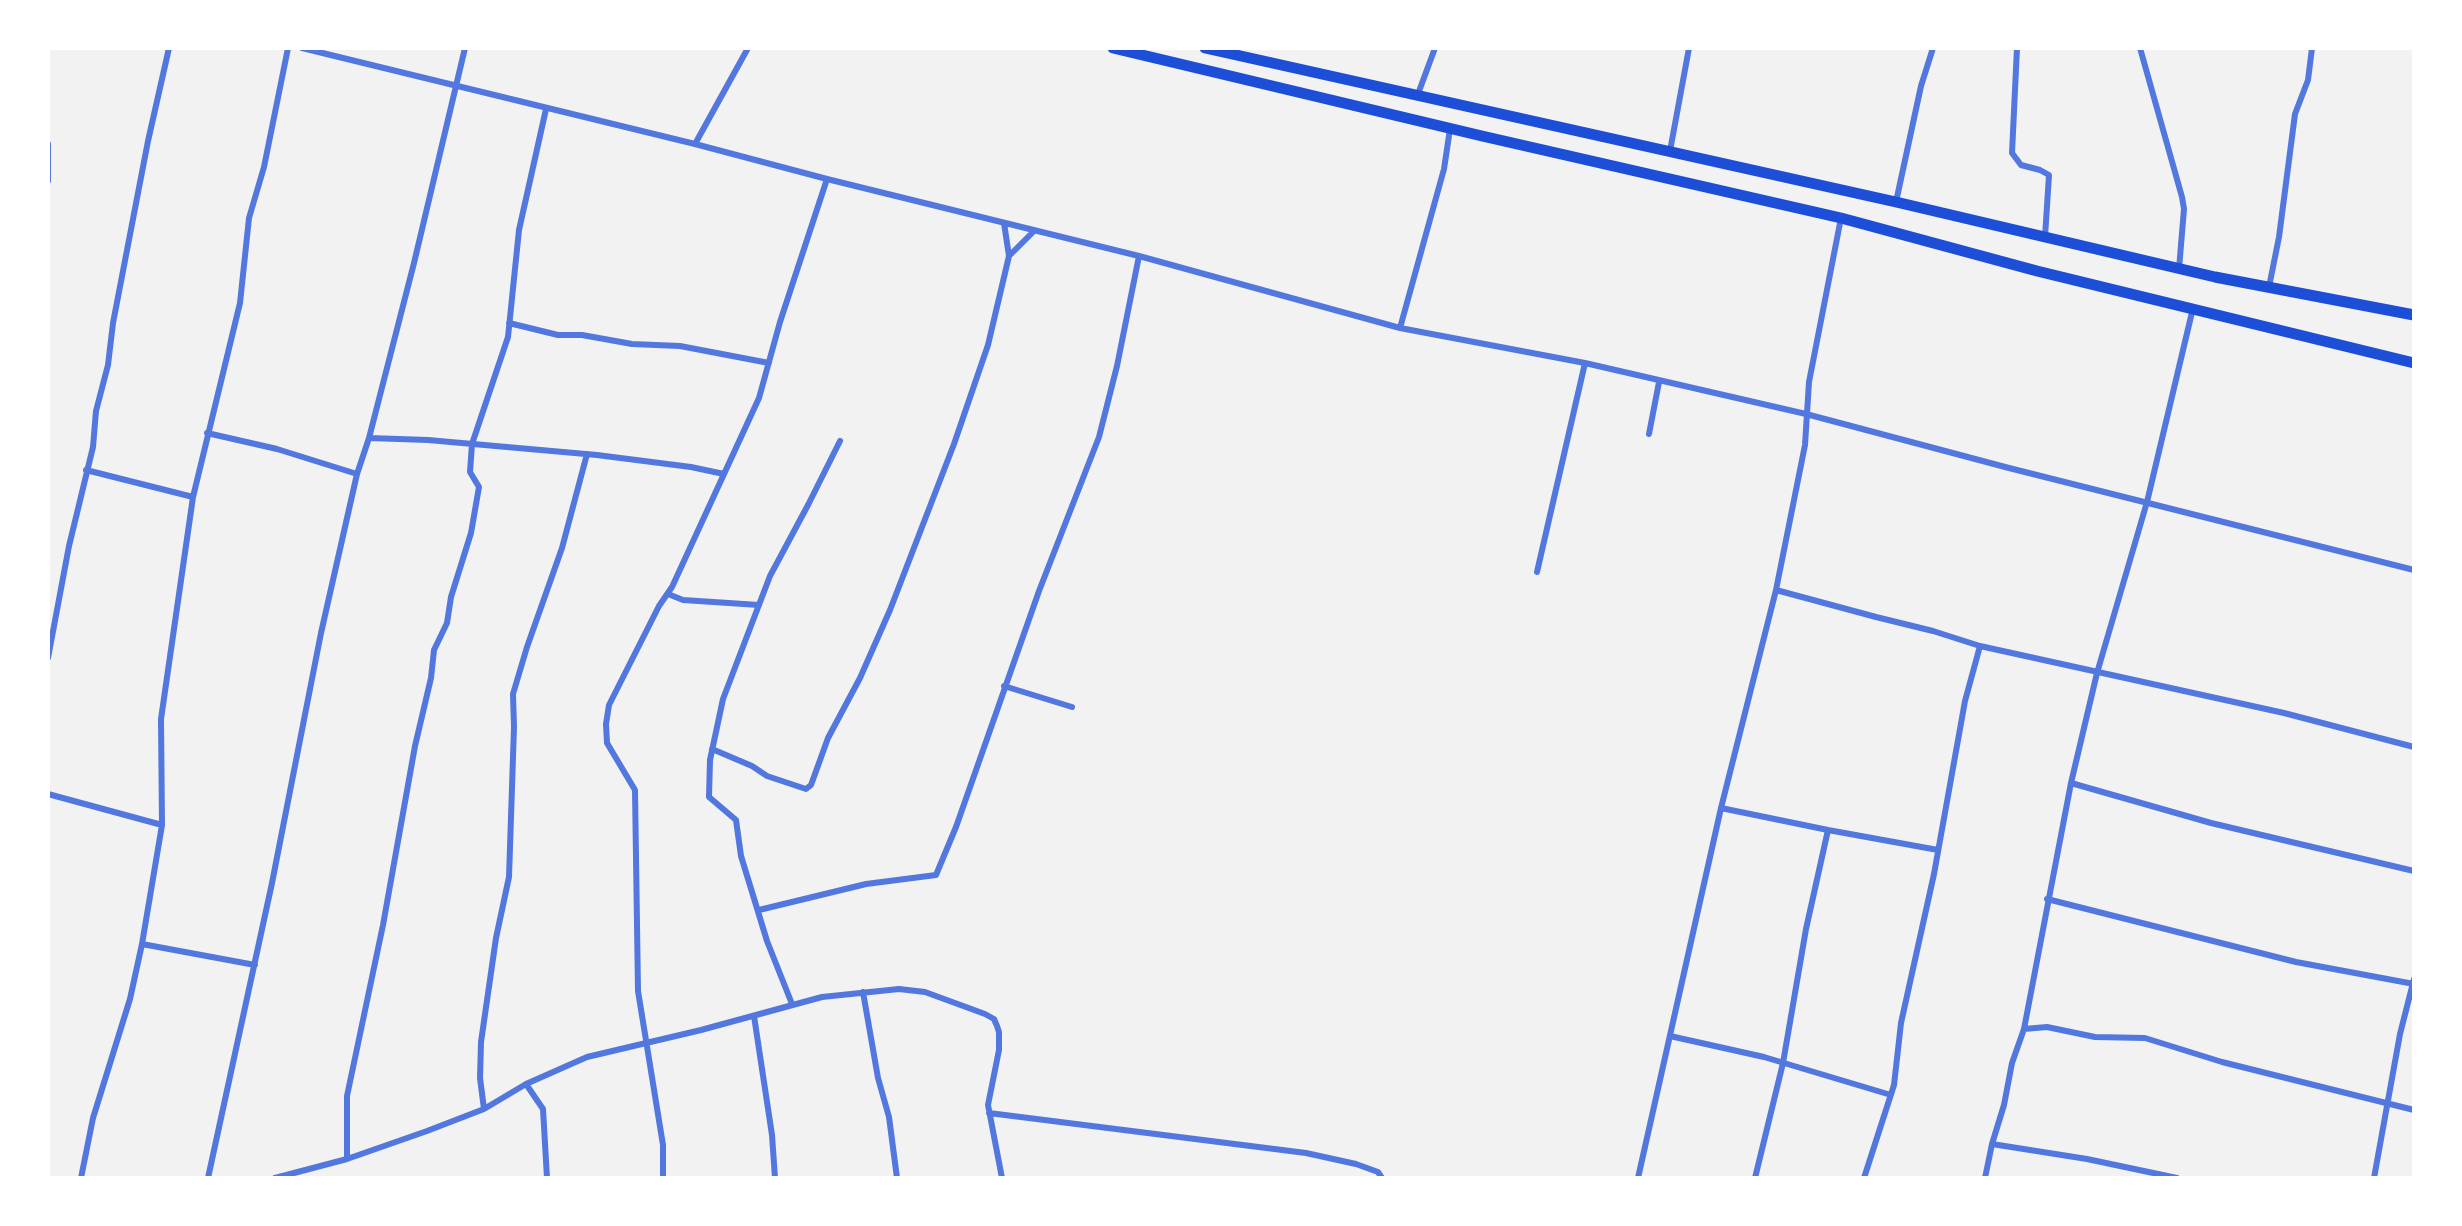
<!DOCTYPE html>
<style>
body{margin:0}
#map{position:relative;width:2462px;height:1226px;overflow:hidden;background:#f2f2f2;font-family:"PT Sans Narrow",sans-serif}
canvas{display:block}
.frame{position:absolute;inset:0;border:50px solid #fff;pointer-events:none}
</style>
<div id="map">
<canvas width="2462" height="1226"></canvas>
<div class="frame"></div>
</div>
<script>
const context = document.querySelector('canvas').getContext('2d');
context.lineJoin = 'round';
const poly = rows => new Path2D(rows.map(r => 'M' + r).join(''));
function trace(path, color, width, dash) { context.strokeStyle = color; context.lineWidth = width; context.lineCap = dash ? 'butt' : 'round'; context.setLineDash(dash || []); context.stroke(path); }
trace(poly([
 [302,48,695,144,827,179,1139,256,1400,328,1585,363,1806,414,2009,468,2414,570],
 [2017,48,2012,153,2021,165,2040,170,2049,175,2045,237],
 [2140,48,2182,197,2184,209,2179,269],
 [1418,94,1435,48],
 [48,144,48,181],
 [695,144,748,48],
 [1670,151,1689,48],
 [1896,202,1921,86,1933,48],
 [1841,218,1809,382,1805,445,1776,590,1876,617,1933,631,1980,646,2284,713,2414,747],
 [1009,256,1034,231],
 [2269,287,2279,237,2295,114,2308,80,2312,48],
 [509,323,558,335,582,335,632,344,680,346,769,363],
 [1400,328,1444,169,1450,129],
 [207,433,277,449,357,474],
 [1649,434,1659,382],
 [369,438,428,440,597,455,691,467,724,474],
 [86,470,193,497],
 [1537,572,1585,363],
 [1776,590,1721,808,1828,830,1938,850],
 [668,594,683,600,759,605],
 [48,658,69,546,93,447,96,411,108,365,113,323,148,141,169,48],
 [1004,686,1072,707],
 [712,749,752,766,767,776,806,789,811,785,828,738,860,678,890,610,954,444,988,345,1009,256,1004,223],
 [2071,783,2211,823,2414,871],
 [48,794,162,825],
 [2047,899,2296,962,2414,984],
 [759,910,866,884,936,875,956,827,1039,591,1099,437,1117,366,1139,256],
 [142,944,255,965],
 [863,992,878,1078,889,1117,897,1178],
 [792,1004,767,941,741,856,736,820,709,797,710,760,723,699,770,576,808,505,840,441],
 [754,1016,772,1135,775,1178],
 [2024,1029,2047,1027,2095,1037,2145,1038,2222,1062,2414,1110],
 [1670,1036,1764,1057,1891,1095],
 [526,1084,587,1057,701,1030,822,997,899,989,925,992,985,1014,994,1019,997,1026,999,1032,999,1050,988,1105,1002,1178],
 [484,1109,480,1078,481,1042,496,938,509,877,514,727,513,694,527,647,562,548,587,454],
 [989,1113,1306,1153,1356,1164,1378,1172,1382,1178],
 [1992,1144,2087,1159,2177,1178],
 [347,1159,347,1096,383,925,415,746,431,678,434,650,447,623,451,597,471,533,479,487,470,472,472,444,508,337,519,230,546,109],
 [81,1178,93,1118,130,999,142,944,162,825,161,719,193,497,240,303,249,218,264,167,288,48],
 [208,1178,272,883,321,633,357,474,369,438,414,263,465,48],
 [275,1178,347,1159,427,1131,484,1109,526,1084,543,1109,547,1178],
 [663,1178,663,1145,638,991,635,790,607,743,606,724,609,705,659,606,672,587,759,398,780,322,827,179],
 [1638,1178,1721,808],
 [1755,1178,1783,1063,1806,929,1828,830],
 [1864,1178,1894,1085,1901,1023,1934,874,1965,701,1980,646],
 [1985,1178,1992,1144,2004,1105,2012,1063,2024,1029,2071,783,2097,673,2147,502,2193,308],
 [2374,1178,2400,1034,2414,979]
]), '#5277de', 6);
trace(poly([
 [1113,48,1482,136,1841,218,2037,271,2414,363],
 [1205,48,1896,202,2215,277,2414,315]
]), '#1d4ed8', 11);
</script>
